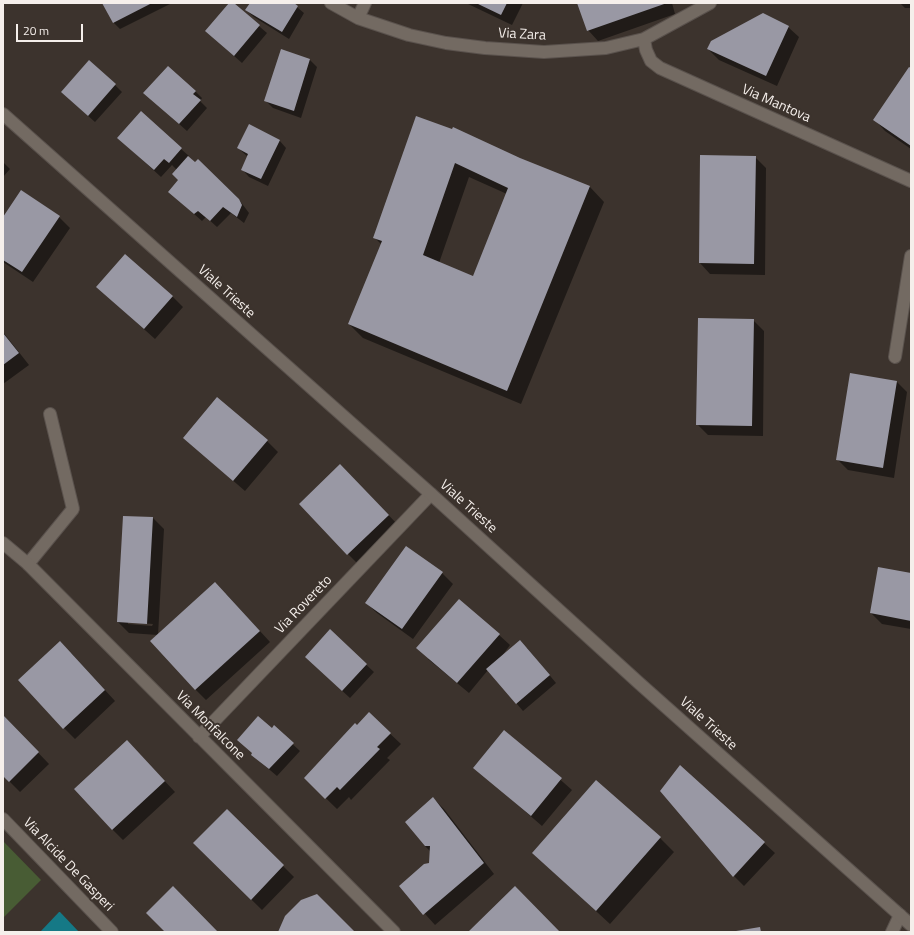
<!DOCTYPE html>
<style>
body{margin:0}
#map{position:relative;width:914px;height:935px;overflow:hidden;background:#3c332d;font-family:"Titillium Web",sans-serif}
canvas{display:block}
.frame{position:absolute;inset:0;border:4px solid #f5efeb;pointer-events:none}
.scale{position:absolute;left:16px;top:24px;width:67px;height:18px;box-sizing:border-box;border:2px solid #f5efeb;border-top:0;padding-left:5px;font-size:12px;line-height:14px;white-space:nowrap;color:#f5efeb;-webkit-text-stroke:3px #3c332d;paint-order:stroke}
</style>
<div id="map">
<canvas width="914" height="935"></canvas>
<div class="frame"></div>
<div class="scale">20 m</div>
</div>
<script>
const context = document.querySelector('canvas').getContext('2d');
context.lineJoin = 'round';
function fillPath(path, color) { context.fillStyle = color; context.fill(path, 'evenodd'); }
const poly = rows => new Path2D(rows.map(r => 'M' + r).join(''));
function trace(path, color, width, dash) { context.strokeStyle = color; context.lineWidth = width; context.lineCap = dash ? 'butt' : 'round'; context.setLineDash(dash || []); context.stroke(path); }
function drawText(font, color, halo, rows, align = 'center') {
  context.font = font + ' "Titillium Web",sans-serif'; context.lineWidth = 4; context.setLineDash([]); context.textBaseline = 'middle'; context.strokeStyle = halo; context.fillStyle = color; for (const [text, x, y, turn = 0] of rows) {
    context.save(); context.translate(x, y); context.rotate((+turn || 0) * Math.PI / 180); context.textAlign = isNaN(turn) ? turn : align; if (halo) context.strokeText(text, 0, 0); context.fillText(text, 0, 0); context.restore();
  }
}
fillPath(poly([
 [3,841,41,880,3,918]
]), '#485c34');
fillPath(poly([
 [59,912,60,912,79,932,41,931]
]), '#157986');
fillPath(poly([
 [103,3,172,3,120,29,113,22],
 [230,3,232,3,267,33,242,63,206,31],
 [251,3,292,3,304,13,289,39,254,17,246,10],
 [466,3,523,3,512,25],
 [578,3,672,3,675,14,598,41,588,30],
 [900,3,911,3,911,8,905,8],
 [788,27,799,37,777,86,719,60,708,49],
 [282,51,310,60,317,67,301,118,273,108,266,101],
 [911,69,911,149,885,131,875,120],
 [115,85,122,92,95,122,69,99],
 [195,91,202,98,200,101,207,108,187,131,152,100],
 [141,113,181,149,189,156,187,157,195,164,198,160,237,197,249,213,244,223,231,213,217,227,206,217,202,221,177,199,179,180,177,170,172,165,161,177,126,145],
 [417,117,590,187,604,202,521,404,363,338,349,324,382,245,374,237],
 [469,177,507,194,473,277,439,263],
 [279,140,286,148,268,186,249,177,242,169,248,157,238,148],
 [755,157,766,168,765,275,710,274,700,263],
 [3,162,10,169,3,177],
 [59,217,70,228,33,282,3,262,3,219],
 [97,287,172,296,183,307,155,339],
 [753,320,764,331,763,436,708,435,697,424],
 [3,332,29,365,3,384],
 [897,382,907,392,894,478,848,470,837,459],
 [184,438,267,441,278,452,245,491],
 [351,476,399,526,359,565,348,554],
 [153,518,164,529,158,635,129,633,118,622],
 [128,622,153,624,152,626,128,624],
 [442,573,453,584,413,639,377,613,366,603],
 [911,574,911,629,882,624,871,613],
 [226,594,270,642,206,700,195,689],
 [330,631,374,672,350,698,313,664],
 [499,635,510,645,502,656,527,648,556,683,523,711,488,670,469,693,428,659],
 [71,653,115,701,75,739,64,728],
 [369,714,401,744,387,758,390,760,351,800,349,797,337,809,305,778],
 [3,716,49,764,20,792,3,775],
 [274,727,300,751,277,776,252,755],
 [505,731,572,790,542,826,474,767],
 [127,741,175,792,123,840,112,829],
 [433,798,444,809,494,874,435,925,400,886,430,864,430,851,425,846],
 [227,810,294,877,262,910,194,843],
 [660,838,674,852,610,924,533,853],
 [764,843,775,853,744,886,734,876]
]), '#0007');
fillPath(poly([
 [102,3,152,3,113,23],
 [229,3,234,3,260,25,234,56,205,31],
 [250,3,294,3,298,6,282,32,245,10],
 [476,3,507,3,501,15],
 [577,3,667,3,587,31],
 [763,13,789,26,766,76,707,49,711,41],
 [281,49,310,59,294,111,264,101],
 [89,60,116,84,88,116,61,92],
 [168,66,196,91,193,94,201,100,179,124,143,93],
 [909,67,911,68,911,146,873,120],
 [141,111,182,148,169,163,164,159,154,170,117,138],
 [416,116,452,129,453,127,520,158,590,186,507,391,348,324,382,241,373,238],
 [455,163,508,188,473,276,423,255],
 [249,124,280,140,261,179,241,170,248,154,237,148],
 [700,155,756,156,754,264,699,263],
 [188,156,195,162,198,159,239,199,242,205,237,217,223,207,210,221,198,211,194,214,168,192,178,180,172,174],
 [21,190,60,216,22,272,3,260,3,217],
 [125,254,173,296,144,329,96,287],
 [698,318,754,319,752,426,696,425],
 [3,333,19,353,3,365],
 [850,373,897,381,883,468,836,460],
 [217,397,268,440,233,481,183,438],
 [340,464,389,515,347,555,299,504],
 [123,516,153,517,147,624,117,622],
 [406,546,443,572,402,629,365,603],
 [878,567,911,573,911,621,870,613],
 [215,582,260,631,195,690,150,641],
 [459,599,500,634,457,683,416,648],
 [330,629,367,664,342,691,305,657],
 [520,640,550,675,516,704,486,669],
 [60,641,105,690,63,729,18,680],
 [369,712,391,733,377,747,380,749,340,790,337,787,325,799,304,778,355,723,357,725],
 [3,715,39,752,9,782,3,776],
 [258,716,272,728,274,725,294,743,269,769,251,755,252,753,237,740],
 [504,730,562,778,531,816,473,768],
 [127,740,165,781,112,830,74,789],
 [680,765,765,842,733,877,660,791],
 [596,780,661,837,596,911,532,853],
 [433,797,484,863,423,915,399,886,424,864,429,863,430,846,425,846,405,822],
 [227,809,284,865,251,900,193,843],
 [173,886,218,932,165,932,146,913],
 [515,886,560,932,468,932],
 [317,894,355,932,278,932,285,916,301,900],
 [760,927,761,932,736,932,736,931]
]), '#9998a4');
const service = poly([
 [28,564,73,509,50,414]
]);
const minor = poly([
 [331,3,358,18,409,35,446,43,485,48,544,52,606,48,644,39,710,3],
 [358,18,365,3],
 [644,39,646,50,651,61,660,68,911,181],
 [895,357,911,256],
 [3,543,28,564,394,932],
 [199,737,431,494],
 [3,819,112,932],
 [892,932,900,915]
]);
const secondary = poly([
 [3,114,431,494,639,683,911,925]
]);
trace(service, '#5a524d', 14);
trace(minor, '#5a524d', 14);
trace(secondary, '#5a524d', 14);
trace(service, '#736a62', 12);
trace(minor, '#736a62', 12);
trace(secondary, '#736a62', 12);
drawText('14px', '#f5efeb', '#3c332d', [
 ["Via Zara",522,35,3],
 ["Via Mantova",776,104,24],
 ["Viale Trieste",226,292,42],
 ["Viale Trieste",468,507,42],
 ["Via Rovereto",304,605,-46],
 ["Viale Trieste",708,724,42],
 ["Via Monfalcone",210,726,45],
 ["Via Alcide De Gasperi",68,865,46]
]);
</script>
